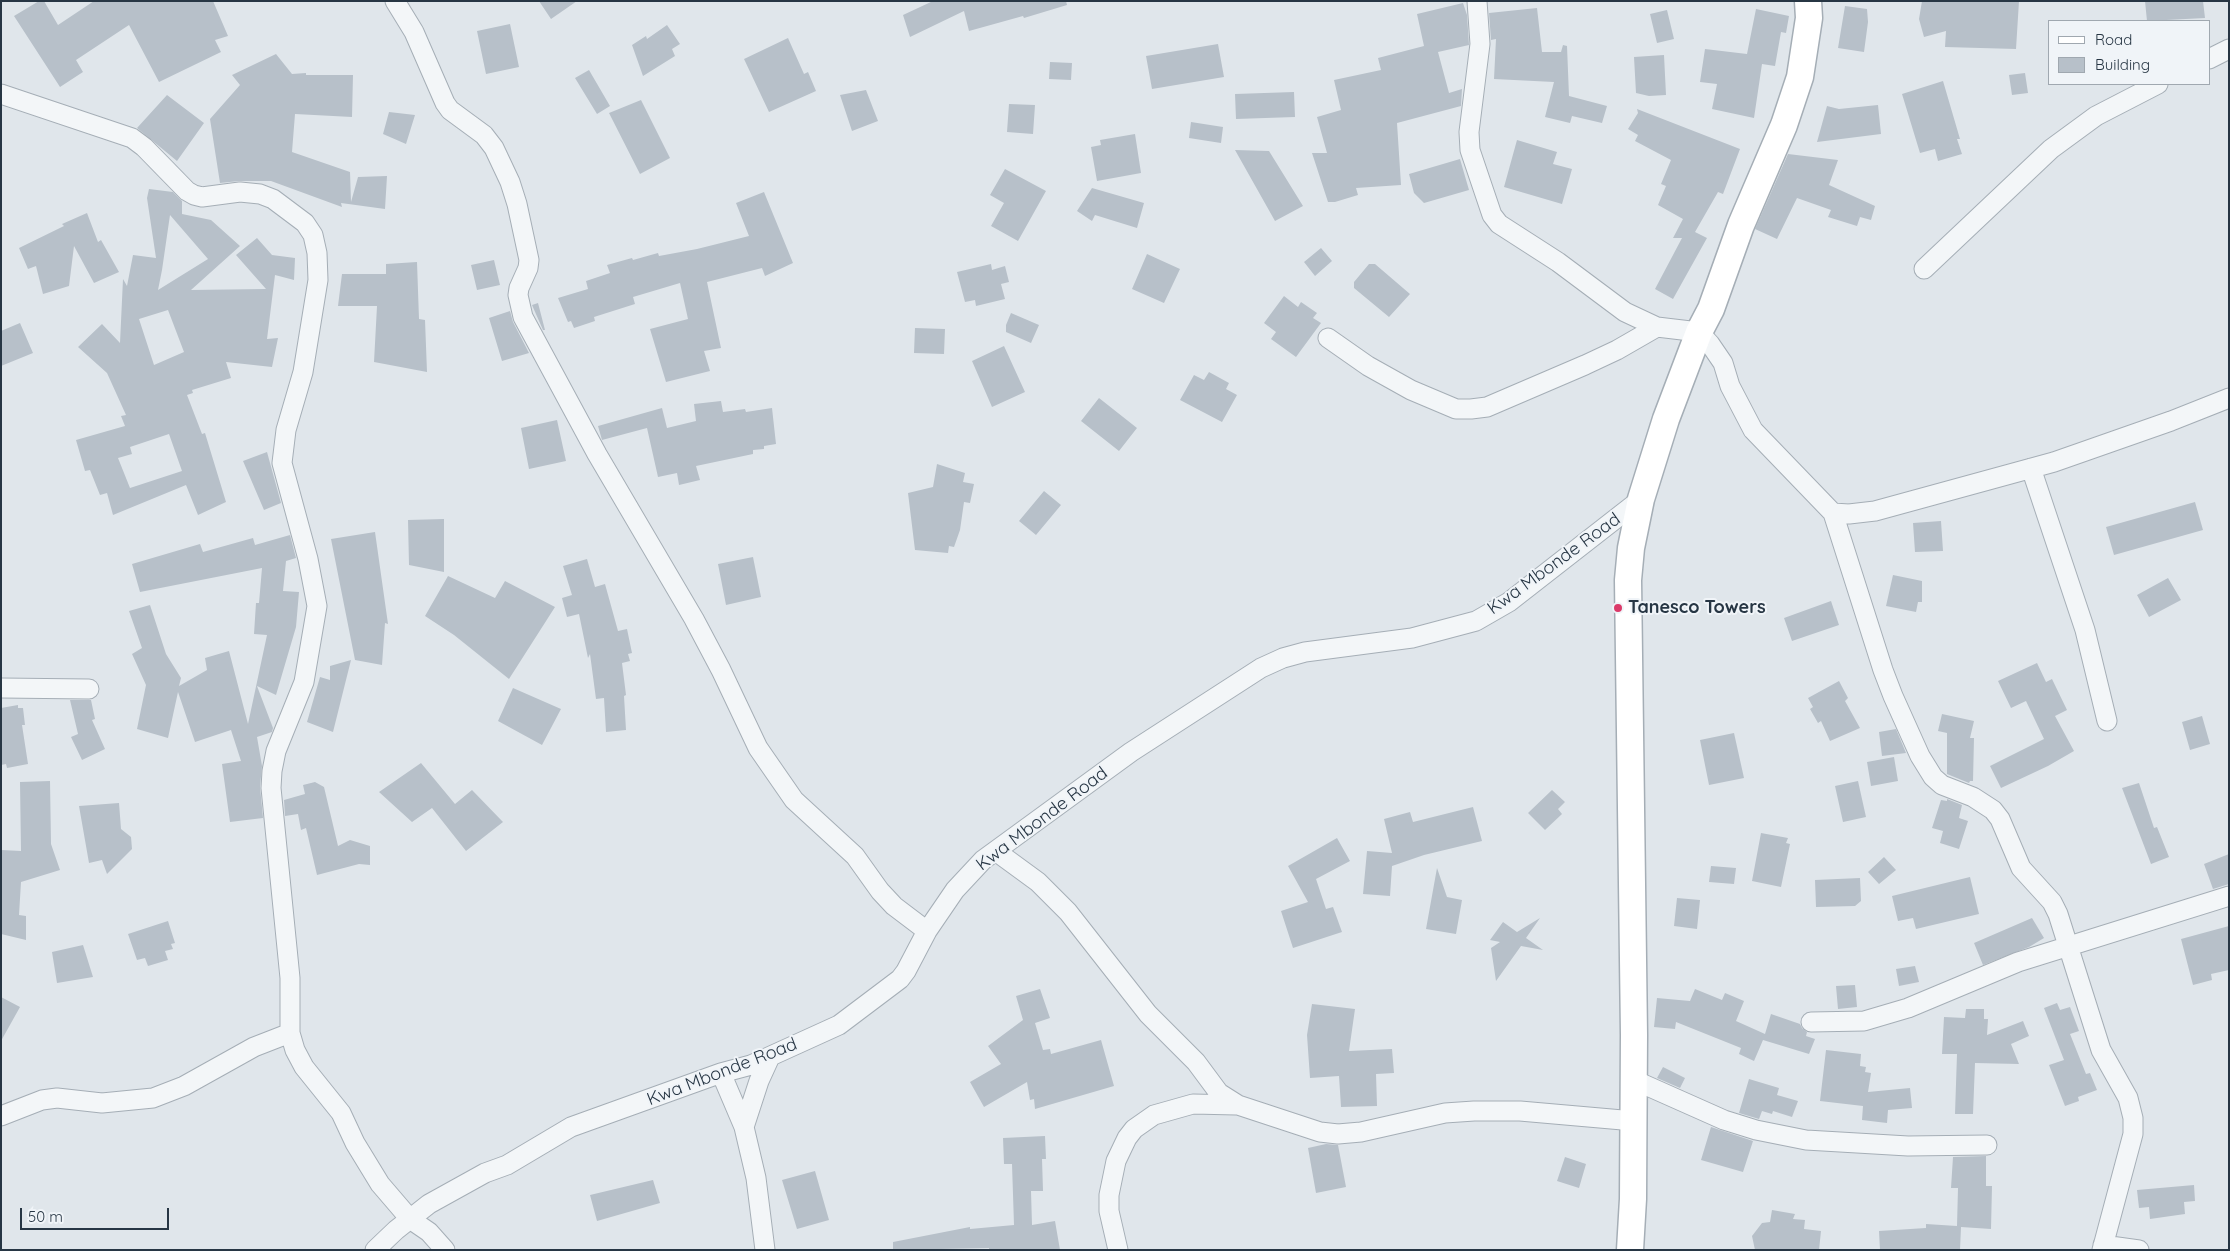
<!DOCTYPE html>
<style>
body{margin:0}
#map{position:relative;width:2230px;height:1251px;overflow:hidden;background:#e0e6eb;font-family:Quicksand,sans-serif}
canvas{display:block}
.frame{position:absolute;inset:0;border:2px solid #273644;pointer-events:none}
.legend{position:absolute;left:2048px;top:20px;width:162px;height:65px;box-sizing:border-box;background:#f0f4f8;border:1px solid #a0a8b0;margin:0;padding:6px 9px;list-style:none;font-size:15px;color:#273644}
.legend li{display:flex;align-items:center;gap:10px;height:25px}
.legend b{width:25px;border:1px solid #a0a8b0}
.scale{position:absolute;left:20px;top:1208px;width:149px;height:22px;box-sizing:border-box;border:2px solid #273644;border-top:0;padding-left:6px;font-size:15px;line-height:18px;white-space:nowrap;color:#273644;-webkit-text-stroke:4px #f0f4f8;paint-order:stroke}
</style>
<div id="map">
<canvas width="2230" height="1251"></canvas>
<div class="frame"></div>
<ul class="legend">
<li><b style="height:6px;background:#fff"></b>Road</li>
<li><b style="height:14px;background:#b7c0c9"></b>Building</li>
</ul>
<div class="scale">50 m</div>
</div>
<script>
const context = document.querySelector('canvas').getContext('2d');
context.lineJoin = 'round';
function fillPath(path, color) { context.fillStyle = color; context.fill(path, 'evenodd'); }
const poly = rows => new Path2D(rows.map(r => 'M' + r).join(''));
function trace(path, color, width, dash) { context.strokeStyle = color; context.lineWidth = width; context.lineCap = dash ? 'butt' : 'round'; context.setLineDash(dash || []); context.stroke(path); }
function drawText(font, color, halo, rows, align = 'center') {
  context.font = font + ' Quicksand,sans-serif'; context.lineWidth = 4; context.setLineDash([]); context.textBaseline = 'middle'; context.strokeStyle = halo; context.fillStyle = color; for (const [text, x, y, turn = 0] of rows) {
    context.save(); context.translate(x, y); context.rotate((+turn || 0) * Math.PI / 180); context.textAlign = isNaN(turn) ? turn : align; if (halo) context.strokeText(text, 0, 0); context.fillText(text, 0, 0); context.restore();
  }
}
fillPath(poly([
 [39,1,44,1,58,25,94,1,213,1,228,36,215,40,221,52,159,82,129,25,76,60,83,72,60,87,14,16],
 [539,1,577,1,551,19],
 [933,1,1066,1,1067,5,1024,18,1023,16,969,31,964,11,910,37,903,15],
 [1922,1,2019,1,2016,49,1945,47,1946,31,1924,37,1919,19],
 [2145,1,2203,1,2205,18,2147,21],
 [1463,3,1467,15,1469,45,1438,52,1449,93,1462,89,1461,106,1397,123,1401,185,1356,188,1358,195,1335,202,1328,202,1312,153,1327,153,1317,117,1341,110,1334,80,1381,70,1378,58,1424,46,1417,14],
 [1845,6,1867,9,1868,22,1864,52,1838,48],
 [1537,8,1542,52,1561,52,1563,45,1567,46,1569,96,1607,106,1602,123,1572,116,1570,123,1545,117,1554,82,1494,79,1496,39,1491,40,1489,13],
 [1756,9,1789,16,1786,33,1781,32,1775,66,1762,64,1754,118,1712,109,1717,84,1700,82,1705,49,1747,54],
 [1667,10,1674,39,1657,43,1650,14],
 [510,24,519,67,486,74,477,31],
 [667,25,680,44,672,49,675,56,643,76,632,45,646,36,647,39],
 [788,38,804,74,808,72,816,91,769,112,744,59],
 [1218,44,1224,77,1152,89,1146,56],
 [276,54,292,74,306,73,306,75,353,75,352,117,295,114,292,152,350,172,351,202,358,177,387,176,385,209,341,203,342,207,271,181,239,181,220,183,210,119,240,85,232,75],
 [1664,55,1666,95,1649,96,1636,93,1634,57],
 [1050,62,1072,63,1071,80,1049,79],
 [589,70,610,106,597,114,575,78],
 [2025,73,2028,93,2012,95,2009,75],
 [1943,81,1960,139,1957,139,1962,154,1938,161,1935,149,1920,153,1902,94],
 [866,90,878,121,852,131,840,95],
 [1294,92,1295,117,1236,119,1235,94],
 [167,95,204,123,177,161,137,128],
 [641,100,670,158,640,174,609,113],
 [1009,104,1035,105,1033,134,1007,132],
 [1878,105,1881,134,1817,142,1827,106,1839,109],
 [1637,109,1740,149,1723,194,1718,192,1695,232,1707,238,1673,299,1655,289,1682,238,1673,238,1683,219,1658,205,1666,186,1661,184,1671,160,1635,141,1638,135,1628,129,1638,113],
 [389,112,415,115,406,144,383,134],
 [1191,122,1223,127,1221,143,1189,138],
 [1135,134,1141,173,1097,181,1091,147,1101,145,1100,140],
 [1517,140,1557,152,1553,164,1572,169,1562,204,1504,187],
 [1235,150,1269,151,1303,206,1275,221],
 [1788,154,1838,160,1829,185,1875,206,1871,220,1860,217,1857,226,1828,217,1831,210,1797,198,1777,239,1755,229],
 [1460,159,1469,190,1424,203,1414,193,1409,174],
 [1005,169,1046,191,1018,241,991,226,1004,203,990,195],
 [1092,188,1144,203,1137,228,1095,215,1092,221,1077,211],
 [149,189,173,192,182,201,182,214,211,220,240,246,191,290,266,289,236,255,257,238,272,255,295,258,294,280,275,275,267,339,278,338,272,367,226,362,231,378,192,390,193,393,187,395,202,434,205,433,226,502,198,515,186,485,113,515,107,493,100,495,90,470,85,471,76,440,125,426,121,416,126,415,107,373,78,347,102,324,120,343,123,279,127,286,133,255,156,258,147,198],
 [170,215,208,259,158,290,162,270],
 [168,310,184,352,154,365,139,319],
 [169,434,182,471,130,488,118,458,132,454,130,447],
 [764,192,793,263,765,276,762,268,707,282,721,348,704,351,710,371,666,382,650,329,688,319,680,283,633,297,635,304,594,317,595,321,574,328,571,321,568,322,558,298,588,289,586,281,610,273,607,265,632,258,633,260,658,253,659,256,697,249,749,236,736,203],
 [87,213,98,242,101,240,119,272,94,283,74,246,69,286,43,294,36,266,28,269,19,248,64,226,62,224],
 [1321,248,1332,261,1315,276,1304,262],
 [1147,254,1180,269,1164,303,1132,289],
 [494,260,500,285,477,290,471,265],
 [417,262,419,319,425,320,427,372,374,362,377,306,338,306,342,274,386,274,386,264],
 [991,264,992,270,1005,266,1009,282,1001,284,1005,299,976,306,975,300,965,302,957,272],
 [1369,264,1375,264,1410,294,1389,317,1354,288,1354,282],
 [1284,296,1298,307,1301,302,1317,313,1313,318,1321,323,1296,357,1271,339,1276,332,1264,323],
 [538,303,545,330,543,330,532,305],
 [510,311,513,322,529,353,502,361,489,318],
 [1011,313,1039,325,1031,343,1006,332,1006,325],
 [20,323,33,353,1,366,1,331],
 [915,328,945,329,944,354,914,353],
 [1004,346,1025,392,992,407,972,361],
 [1209,372,1229,383,1226,389,1237,395,1222,422,1180,400,1194,375,1204,380],
 [1099,398,1137,428,1119,451,1081,421],
 [721,401,723,412,745,409,746,412,772,408,776,444,764,446,764,449,753,450,753,454,696,466,700,480,679,485,677,473,658,477,647,428,602,440,598,426,662,408,667,428,696,421,694,404],
 [557,420,566,461,529,469,521,428],
 [267,452,281,503,264,510,243,461],
 [937,464,965,473,963,482,974,484,970,503,964,502,960,530,954,547,949,546,948,553,915,550,908,493,933,487],
 [1044,491,1061,505,1036,535,1019,521],
 [2195,502,2203,530,2114,555,2106,527],
 [444,519,444,572,409,565,408,520],
 [1941,521,1943,551,1915,552,1913,523],
 [375,532,388,624,385,623,382,665,355,660,331,539],
 [290,535,296,558,286,561,283,591,299,592,296,627,276,695,257,686,273,728,272,732,257,737,262,766,260,787,263,818,230,822,222,764,241,761,231,730,195,742,178,692,168,738,137,729,146,685,132,654,142,648,129,611,150,605,166,654,181,678,179,686,207,670,205,658,229,651,248,724,267,635,254,634,256,603,259,603,262,568,140,592,132,564,200,544,203,552,253,538,255,545],
 [753,557,761,597,726,605,718,564],
 [587,559,595,587,605,584,618,631,627,629,632,653,628,654,630,661,622,663,626,695,624,696,626,730,606,732,604,698,596,699,590,654,588,658,579,614,567,617,562,598,572,595,563,566],
 [1893,575,1922,581,1922,602,1918,602,1916,612,1886,606],
 [448,576,495,598,505,581,555,607,509,679,454,635,425,616],
 [2168,578,2181,600,2149,617,2137,595],
 [1831,601,1839,625,1792,641,1784,618],
 [351,660,333,732,307,722,320,677,330,680,330,666],
 [2037,663,2046,682,2052,679,2067,710,2055,716,2074,751,2048,766,2001,788,1990,766,2044,739,2026,701,2011,708,1998,681],
 [1839,681,1848,698,1845,701,1860,728,1830,741,1821,721,1818,723,1810,709,1813,707,1808,698],
 [513,688,561,709,542,745,498,721],
 [70,700,91,700,95,719,92,720,105,749,82,760,71,737,78,734],
 [18,705,18,708,23,708,25,725,22,725,28,764,7,768,6,764,1,765,1,708],
 [1942,714,1974,721,1970,738,1974,738,1973,781,1970,781,1969,783,1947,774,1947,733,1938,731],
 [2202,716,2210,744,2190,750,2182,722],
 [1896,729,1906,753,1882,756,1879,732],
 [1734,733,1744,778,1709,785,1700,740],
 [1894,757,1898,781,1871,786,1867,762],
 [421,763,455,804,472,790,503,822,466,851,432,808,412,822,379,792],
 [50,781,51,844,60,870,21,882,19,915,26,916,26,940,1,934,1,850,21,851,20,782],
 [1858,781,1866,817,1843,822,1835,786],
 [315,782,324,787,338,846,350,840,370,846,370,865,359,864,317,875,306,828,301,830,298,814,285,816,284,800,305,794,303,785],
 [2139,783,2154,828,2157,827,2169,857,2151,864,2122,788],
 [1552,790,1565,802,1558,809,1562,814,1545,830,1528,813],
 [1947,799,1962,805,1959,818,1968,821,1959,849,1940,843,1943,831,1932,828,1941,800,1947,801],
 [119,803,121,829,131,837,132,849,107,874,102,860,89,863,79,806],
 [1473,807,1482,841,1424,855,1392,866,1390,896,1363,894,1367,851,1392,853,1384,819,1410,812,1413,822],
 [1761,833,1788,838,1786,843,1790,844,1781,887,1752,881],
 [1337,838,1350,861,1316,879,1326,909,1333,907,1342,932,1293,948,1281,911,1308,902,1288,866],
 [2229,854,2229,884,2213,889,2204,864],
 [1884,857,1896,870,1879,884,1868,872],
 [1711,866,1736,868,1734,884,1709,882],
 [1437,868,1447,897,1462,900,1456,934,1426,929],
 [1970,877,1979,914,1916,929,1913,918,1898,921,1892,896],
 [1860,878,1861,901,1855,906,1816,907,1815,880],
 [1677,898,1700,900,1697,929,1674,926],
 [1540,918,1526,938,1543,950,1521,946,1496,981,1491,948,1500,942,1490,940,1503,922,1517,932],
 [2032,918,2044,938,2029,947,1983,965,1974,943],
 [168,921,175,943,171,944,173,949,165,951,168,960,148,966,145,958,137,960,128,934],
 [2229,926,2229,970,2211,974,2212,980,2193,985,2181,939],
 [83,945,93,977,57,983,52,952],
 [1915,966,1919,982,1899,986,1896,969],
 [1855,985,1857,1007,1838,1009,1836,986],
 [1040,989,1050,1018,1035,1023,1043,1050,1050,1049,1051,1054,1101,1040,1114,1086,1035,1109,1034,1099,1030,1100,1027,1082,984,1107,970,1082,1001,1064,988,1046,1023,1020,1016,996],
 [1695,989,1722,1000,1725,993,1744,1001,1736,1021,1765,1034,1771,1014,1800,1024,1802,1028,1807,1032,1806,1036,1815,1039,1809,1054,1763,1040,1754,1061,1739,1054,1741,1048,1676,1022,1675,1029,1654,1027,1657,998,1690,1001],
 [1,997,20,1007,1,1041],
 [2057,1003,2060,1010,2070,1007,2079,1031,2070,1034,2086,1074,2090,1073,2097,1090,2078,1097,2079,1101,2065,1106,2049,1065,2064,1060,2044,1008],
 [1312,1004,1355,1009,1349,1051,1392,1049,1394,1073,1376,1074,1377,1106,1341,1107,1339,1076,1310,1078,1307,1035],
 [1966,1009,1984,1009,1984,1019,1988,1019,1987,1035,2023,1021,2029,1036,2011,1044,2019,1064,1975,1063,1973,1114,1955,1114,1957,1054,1942,1054,1944,1017,1965,1018],
 [1826,1050,1861,1054,1860,1066,1866,1067,1865,1072,1871,1073,1868,1092,1910,1088,1912,1108,1888,1110,1887,1123,1862,1120,1863,1106,1820,1101],
 [1663,1067,1685,1078,1680,1088,1657,1078],
 [1749,1079,1779,1088,1777,1095,1798,1101,1792,1117,1773,1111,1772,1114,1762,1111,1759,1119,1739,1113],
 [1711,1127,1753,1141,1743,1172,1701,1160],
 [1045,1136,1046,1159,1042,1159,1043,1191,1031,1191,1032,1225,1055,1221,1060,1250,989,1250,989,1248,893,1250,893,1242,970,1227,970,1229,1014,1225,1012,1164,1004,1164,1003,1138],
 [1326,1144,1338,1145,1346,1187,1316,1193,1308,1148],
 [1986,1156,1986,1186,1992,1186,1991,1229,1961,1227,1960,1250,1880,1250,1879,1231,1926,1228,1926,1224,1957,1226,1958,1188,1951,1188,1953,1157],
 [1565,1157,1586,1164,1579,1188,1557,1181],
 [815,1171,829,1220,797,1229,782,1180],
 [653,1180,660,1203,597,1221,590,1195],
 [2194,1185,2195,1201,2184,1202,2185,1214,2150,1219,2149,1207,2139,1208,2137,1190],
 [1772,1210,1795,1214,1793,1219,1805,1220,1804,1229,1821,1231,1819,1250,1755,1250,1752,1236,1762,1223,1770,1222]
]), '#b7c0c9');
const street = poly([
 [395,1,414,32,445,103,450,110,484,135,494,148,510,182,517,204,529,260,528,268,519,288,518,295,523,317,597,454,694,619,721,670,758,748,794,800,855,856,880,891,894,906,927,931],
 [1477,1,1480,44,1469,132,1470,150,1492,215,1499,224,1558,262,1625,312,1657,327,1699,332,1710,344,1723,363,1730,386,1753,430,1833,513,1883,670,1893,696,1920,756,1933,777,1942,785,1973,797,1993,810,2000,819,2021,868,2052,902,2058,914,2101,1050,2128,1098,2133,1118,2133,1134,2102,1250],
 [2209,59,2229,49],
 [1,94,132,138,144,147,187,191,194,195,202,197,240,192,260,194,273,199,305,223,313,235,317,253,318,280,303,372,286,430,282,463,308,559,317,606,304,682,276,751,272,771,271,788,290,978,290,1033,295,1050,304,1067,341,1113,355,1143,380,1184,410,1219,429,1232,445,1250],
 [1924,269,2051,149,2096,116,2158,84],
 [1328,338,1368,366,1411,390,1456,409,1471,409,1487,407,1585,365,1617,350,1657,327],
 [2031,468,2085,630,2107,721],
 [1833,513,1849,514,1875,511,2054,462,2171,421,2229,398],
 [1,688,89,689],
 [997,852,1038,882,1068,912,1148,1014,1196,1062,1219,1093,1238,1105,1320,1132,1338,1134,1361,1132,1445,1113,1474,1111,1520,1111,1634,1121],
 [1811,1022,1864,1021,1908,1008,2018,962,2229,896],
 [721,1073,744,1127,756,1178,765,1250],
 [1634,1080,1724,1120,1756,1130,1806,1140,1908,1146,1987,1145],
 [1,1116,42,1100,57,1098,102,1103,153,1098,184,1086,254,1047,290,1033],
 [744,1127,759,1081,770,1057],
 [2103,1245,2139,1250],
 [375,1250,396,1230,429,1204,485,1173,507,1165,571,1127,721,1073,751,1065,839,1025,900,979,906,971,927,931,955,890,983,860,1131,752,1261,668,1283,658,1305,652,1412,638,1476,621,1509,602,1641,499],
 [1118,1250,1109,1211,1109,1195,1116,1161,1127,1138,1134,1129,1154,1115,1193,1104,1236,1105]
]);
const secondary = poly([
 [1630,1250,1633,1199,1634,1035,1628,580,1631,548,1641,499,1666,419,1699,332,1711,309,1741,225,1784,125,1800,77,1809,18,1808,1]
]);
trace(street, '#a5aeb6', 21);
trace(secondary, '#a5aeb6', 29);
trace(street, '#f3f6f8', 19);
trace(secondary, '#fff', 26);
for (const [x, y, r, color] of [
 [1618,608,5,"#db3a69"]
]) { const dot = new Path2D(); dot.arc(x, y, r, 0, 2 * Math.PI); context.fillStyle = color; context.fill(dot); trace(dot, '#f0f4f8', 2); }
drawText('18px', '#273644', '#f0f4f8', [
 ["Kwa Mbonde Road",1554,564,-36],
 ["Kwa Mbonde Road",1042,819,-37],
 ["Kwa Mbonde Road",722,1072,-21]
]);
drawText('bold 18px', '#273644', '#f0f4f8', [
 ["Tanesco Towers",1628,608]
], 'left');
</script>
